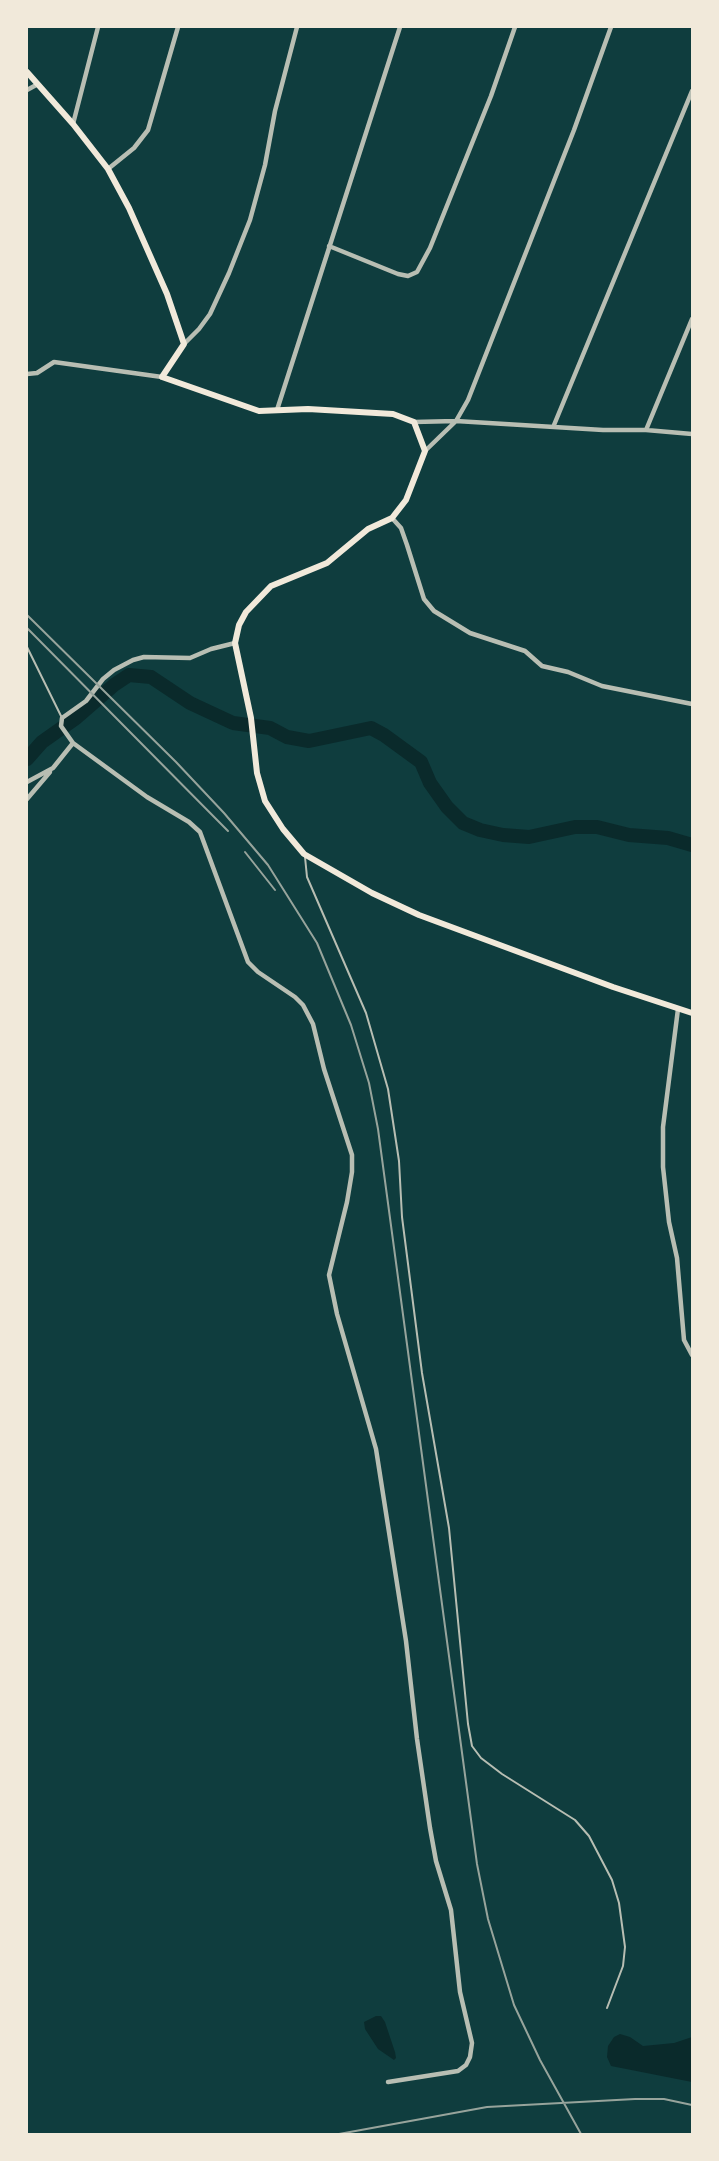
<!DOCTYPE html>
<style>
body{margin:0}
#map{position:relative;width:719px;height:2161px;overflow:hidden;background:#0f3d3e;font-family:Arial,sans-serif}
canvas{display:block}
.frame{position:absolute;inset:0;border:28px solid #f1e9da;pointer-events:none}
</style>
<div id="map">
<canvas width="719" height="2161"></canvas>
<div class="frame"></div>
</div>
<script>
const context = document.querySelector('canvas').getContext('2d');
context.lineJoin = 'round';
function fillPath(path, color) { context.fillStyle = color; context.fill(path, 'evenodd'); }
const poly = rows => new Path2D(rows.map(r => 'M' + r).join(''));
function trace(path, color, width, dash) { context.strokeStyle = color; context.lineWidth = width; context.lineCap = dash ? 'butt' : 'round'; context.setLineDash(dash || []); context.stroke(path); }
fillPath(poly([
 [376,2016,381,2016,385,2022,395,2052,396,2058,394,2060,378,2049,365,2029,364,2022],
 [620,2034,630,2037,643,2046,674,2043,692,2037,692,2082,611,2066,607,2057,608,2046,614,2037]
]), '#0a2a2b');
trace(poly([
 [27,759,42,742,76,718,114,685,129,675,151,677,190,703,233,723,270,728,287,737,309,741,371,728,384,735,421,762,430,783,447,807,463,823,480,830,503,835,529,837,575,827,597,827,629,835,668,838,692,845]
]), '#0a2a2b', 14);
trace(poly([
 [27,647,62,718],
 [305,857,307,877,366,1013,388,1089,399,1161,402,1217,422,1373,449,1528,468,1724,472,1746,481,1758,502,1774,575,1820,589,1836,612,1880,619,1903,625,1947,623,1966,607,2008]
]), '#b8beb3', 2);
trace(poly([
 [27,90,38,84],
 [73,124,98,27],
 [108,169,134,148,148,130,178,27],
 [329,246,398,274,408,276,417,272,430,248,491,96,515,27],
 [184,344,199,329,210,314,229,273,250,220,265,165,275,111,297,27],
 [27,374,37,373,54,362,162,377],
 [277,410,400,27],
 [414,422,456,421,603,430,646,430,692,434],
 [554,425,692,91],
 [646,430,692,319],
 [425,451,456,421,468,400,574,130,611,27],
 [392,518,401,528,407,545,424,599,434,611,470,633,525,651,542,666,568,672,602,686,692,704],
 [73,743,147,797,189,822,200,832,248,962,258,972,295,997,303,1005,313,1024,324,1069,352,1155,352,1172,347,1202,329,1275,337,1314,376,1449,406,1641,417,1739,430,1828,436,1861,451,1910,460,1992,472,2043,470,2057,466,2065,458,2071,388,2082],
 [27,782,53,768,73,743,61,726,62,718,86,701,103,679,114,670,133,660,144,657,190,658,211,649,235,643],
 [27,799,50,772],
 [678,1009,663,1127,663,1167,669,1222,677,1258,684,1340,692,1355]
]), '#b8beb3', 4.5);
trace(poly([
 [27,72,73,124,108,169,129,208,167,294,184,344,162,377,259,411,308,409,393,414,414,422,425,451,406,500,392,518,368,529,327,563,271,586,246,612,239,625,235,643,251,718,257,773,265,801,283,829,304,854,372,893,419,915,613,987,692,1013]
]), '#f1e9da', 6);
trace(poly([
 [27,615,176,762,224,813,268,865,317,943,351,1025,369,1083,378,1129,477,1864,488,1919,514,2005,540,2060,581,2134],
 [27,628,228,831],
 [245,852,275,890],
 [339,2134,487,2107,635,2099,664,2099,692,2105]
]), '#97a49c', 2);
</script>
